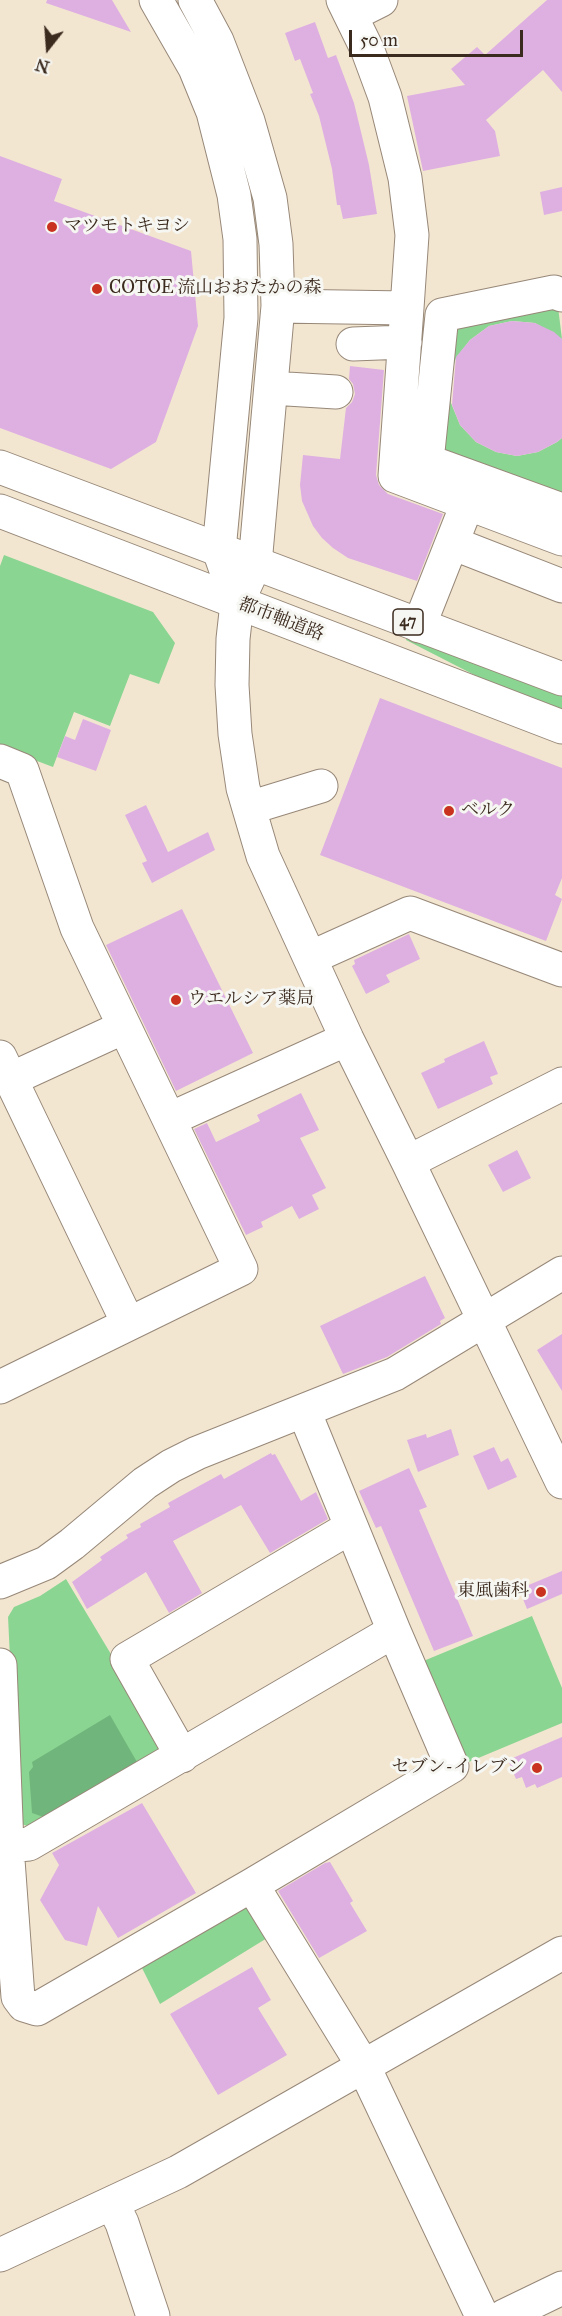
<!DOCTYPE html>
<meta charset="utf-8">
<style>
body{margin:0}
#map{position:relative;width:562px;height:2316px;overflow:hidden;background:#f3e6d1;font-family:"IM FELL Great Primer",serif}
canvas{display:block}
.north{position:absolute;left:18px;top:18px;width:60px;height:60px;-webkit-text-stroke:4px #f6f6f2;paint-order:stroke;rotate:197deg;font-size:16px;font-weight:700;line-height:24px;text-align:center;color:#3b2a1e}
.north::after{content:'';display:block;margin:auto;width:21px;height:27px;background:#3b2a1e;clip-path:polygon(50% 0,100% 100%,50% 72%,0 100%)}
.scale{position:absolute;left:349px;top:30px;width:174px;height:27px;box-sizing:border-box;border:3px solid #3b2a1e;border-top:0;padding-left:8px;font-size:18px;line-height:21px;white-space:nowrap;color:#3b2a1e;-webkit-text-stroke:4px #f6f6f2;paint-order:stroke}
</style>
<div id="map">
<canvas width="562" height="2316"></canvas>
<div class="north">N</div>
<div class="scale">50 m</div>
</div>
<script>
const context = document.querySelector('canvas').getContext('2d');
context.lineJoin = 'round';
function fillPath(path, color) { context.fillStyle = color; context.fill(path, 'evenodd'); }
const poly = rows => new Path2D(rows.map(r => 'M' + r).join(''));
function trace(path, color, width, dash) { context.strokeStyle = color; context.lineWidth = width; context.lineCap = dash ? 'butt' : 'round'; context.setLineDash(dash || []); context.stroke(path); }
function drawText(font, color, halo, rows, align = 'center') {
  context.font = font + ' "IM FELL Great Primer","Noto Serif JP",serif'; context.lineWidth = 6; context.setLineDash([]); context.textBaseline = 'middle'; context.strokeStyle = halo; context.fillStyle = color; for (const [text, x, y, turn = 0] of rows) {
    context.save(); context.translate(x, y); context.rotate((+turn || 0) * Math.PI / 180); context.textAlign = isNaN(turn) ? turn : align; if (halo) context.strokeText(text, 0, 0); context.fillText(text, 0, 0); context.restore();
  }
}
fillPath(poly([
 [557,299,562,339,535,323,512,321,489,326,470,340,456,358,449,380,451,403,460,425,476,442,496,452,517,456,538,452,557,442,562,438,562,504,442,461,445,331],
 [4,555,153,612,175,643,159,684,130,674,110,726,74,712,53,767,0,747,0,566],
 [407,637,562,695,562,711,496,686,406,640],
 [66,1579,166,1746,37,1829,18,1823,8,1617,14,1607,40,1596],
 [532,1616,562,1688,562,1723,464,1764,421,1662],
 [244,1903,272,1935,160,2004,140,1964]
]), '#8bd592');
fillPath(poly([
 [110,1715,141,1769,52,1820,32,1813,29,1772,33,1767,32,1762]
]), '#70b67c');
fillPath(poly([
 [47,0,112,0,131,32,46,3],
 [547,0,562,0,562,92,543,70,486,120,495,131,500,156,423,171,407,96,465,85,451,69,477,47,485,55],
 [315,22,328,58,336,55,354,103,369,165,377,214,343,219,340,205,337,205,332,169,319,116,310,94,313,93,300,59,295,61,285,33],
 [0,156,62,179,54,201,191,251,198,326,156,442,111,469,0,428],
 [562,187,562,211,544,215,540,192],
 [512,321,535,323,554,332,562,339,562,438,557,442,538,452,517,456,496,452,476,442,460,425,452,405,456,357,470,340,489,326],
 [350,366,384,370,376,475,379,485,388,494,443,514,417,581,348,558,333,548,322,538,313,526,302,501,300,485,303,455,340,459,346,408,352,402,355,394,353,384,349,379],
 [380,698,562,768,562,878,555,895,562,899,546,941,320,855],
 [83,719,111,730,96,771,57,757,65,736,75,740],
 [146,805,168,852,208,832,215,850,152,883,142,863,147,861,125,815],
 [182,909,253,1053,176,1091,106,945],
 [409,934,420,959,386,975,390,982,366,994,352,966,355,964,354,960],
 [484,1041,498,1074,490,1077,493,1084,438,1109,421,1073,445,1062,444,1059],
 [301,1093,319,1130,300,1138,326,1188,312,1195,319,1209,299,1219,292,1206,261,1222,263,1227,246,1235,194,1129,207,1123,216,1142,260,1121,257,1115],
 [517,1150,531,1178,503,1192,488,1165],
 [425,1276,445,1318,440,1321,441,1324,387,1357,343,1374,320,1326],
 [562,1334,562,1391,537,1350],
 [451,1429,459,1455,418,1472,407,1440,426,1434,427,1438],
 [494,1447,501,1462,508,1458,517,1477,488,1490,473,1456],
 [271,1453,272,1455,275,1454,301,1501,316,1492,328,1519,270,1553,241,1505,173,1541,202,1593,169,1613,146,1572,87,1609,72,1582,102,1560,100,1557,128,1538,126,1535,141,1527,140,1524,170,1507,168,1503,221,1474,224,1479],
 [409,1468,427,1507,419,1510,473,1636,434,1651,381,1526,376,1528,359,1491],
 [562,1571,562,1594,527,1609,519,1589],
 [562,1737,562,1777,537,1788,535,1784,526,1788,522,1777,516,1779,508,1760],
 [142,1803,196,1893,118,1938,98,1906,87,1946,65,1940,40,1900,59,1865,52,1853],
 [330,1862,353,1901,350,1903,367,1931,319,1958,278,1891,325,1863],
 [252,1967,271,2000,258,2008,287,2055,218,2095,170,2014]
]), '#deb0e1');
const minor = poly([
 [156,0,195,68,213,112,234,195,240,239,241,318,219,550,228,576],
 [195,0,217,41,248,121,270,198,276,244,278,306,255,564,237,603,233,639,232,685,235,734,243,788,263,856,347,1039,408,1162,562,1482],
 [343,0,368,51,385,97,405,178,412,235,407,308],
 [351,15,381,0],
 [562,295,554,292,442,315,427,461,562,510],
 [278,306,407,308,395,476,562,539],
 [353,344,405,342],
 [271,388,336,392],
 [452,543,562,586],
 [419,626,468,502],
 [0,761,22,770,77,928,241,1269,0,1387],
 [249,808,321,786],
 [310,958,410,913,562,970],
 [0,1057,128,1323],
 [11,1079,124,1027],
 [170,1119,347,1039],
 [408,1162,562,1084],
 [0,1582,46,1563,72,1544,145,1483,171,1466,197,1453,395,1374,562,1273],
 [0,1665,7,1846,17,1984,18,1997,24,2005,37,2009,252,1885,452,1766,394,1631,304,1411],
 [182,1756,127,1659,351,1527],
 [7,1846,29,1844,394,1631],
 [252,1885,364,2067,482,2316],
 [112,2203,122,2223,153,2316],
 [0,2255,178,2172,562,1953],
 [504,2316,562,2288]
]);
const major = poly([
 [0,467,562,679],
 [0,511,562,727]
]);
trace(minor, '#978878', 35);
trace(major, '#978878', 35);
trace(minor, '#fff', 33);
trace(major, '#fff', 33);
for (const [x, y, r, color] of [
 [52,227,6,"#c8321e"],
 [97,289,6,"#c8321e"],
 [449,811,6,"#c8321e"],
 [176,1000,6,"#c8321e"],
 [541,1592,6,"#c8321e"],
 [537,1768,6,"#c8321e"]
]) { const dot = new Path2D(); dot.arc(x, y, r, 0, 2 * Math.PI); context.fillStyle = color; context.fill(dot); trace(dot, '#f6f6f2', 2); }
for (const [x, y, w] of [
 [408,622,30]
]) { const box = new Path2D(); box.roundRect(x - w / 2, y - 13, w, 26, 4.5); context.fillStyle = '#f6f6f2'; context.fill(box); trace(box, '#3b2a1e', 1.5); }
drawText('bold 16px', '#3b2a1e', null, [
 ["47",408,622]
]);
drawText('18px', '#3b2a1e', '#f6f6f2', [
 ["マツモトキヨシ",64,227],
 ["COTOE 流山おおたかの森",109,289],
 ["ベルク",461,811],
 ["ウエルシア薬局",188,1000],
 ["東風歯科",529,1592,"right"],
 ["セブン-イレブン",525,1768,"right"]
], 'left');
drawText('18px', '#3b2a1e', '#f6f6f2', [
 ["都市軸道路",281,620,21]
]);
</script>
